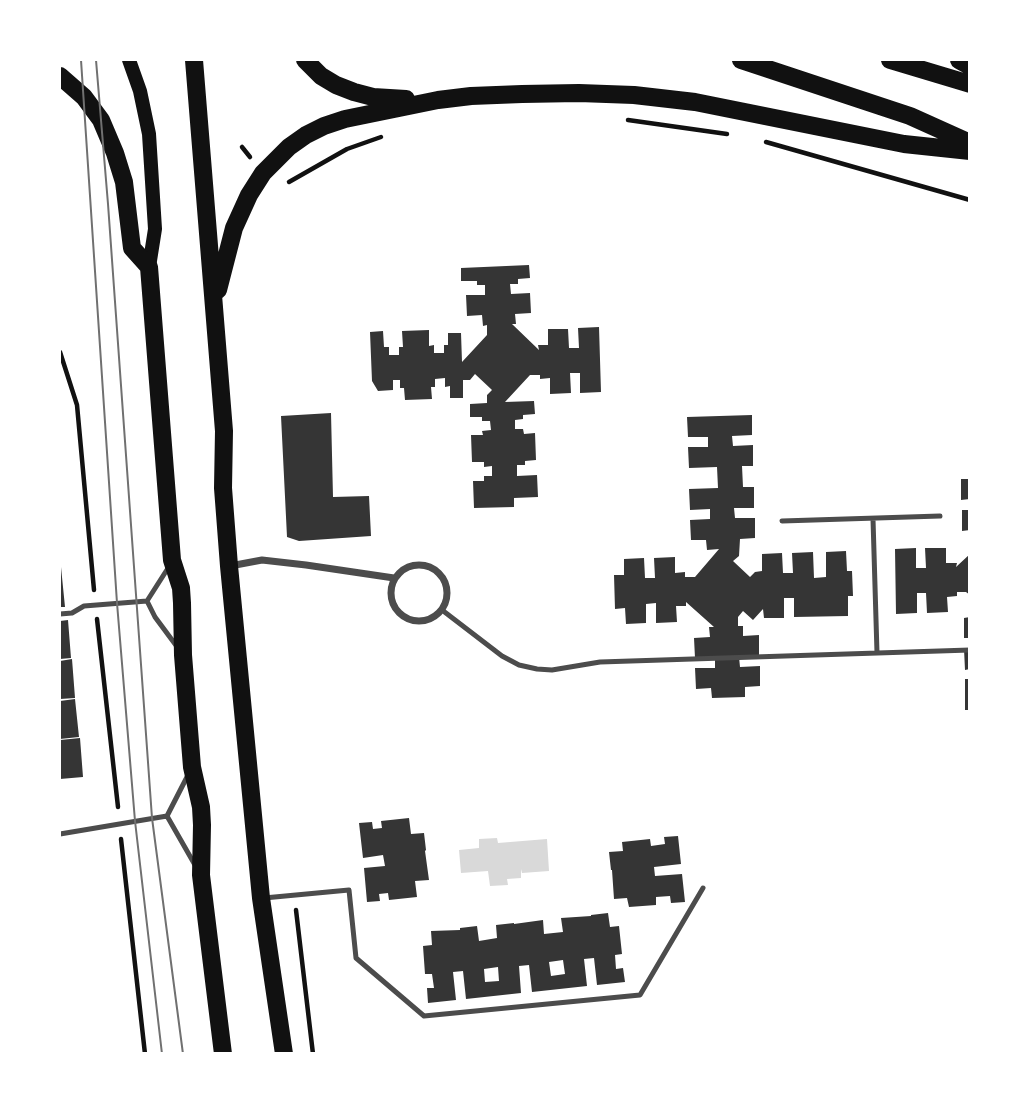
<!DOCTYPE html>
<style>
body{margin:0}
#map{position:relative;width:1029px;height:1113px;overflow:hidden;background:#fff;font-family:Raleway,sans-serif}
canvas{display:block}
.frame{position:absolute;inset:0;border:61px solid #fff;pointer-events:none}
</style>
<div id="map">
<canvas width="1029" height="1113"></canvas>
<div class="frame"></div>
</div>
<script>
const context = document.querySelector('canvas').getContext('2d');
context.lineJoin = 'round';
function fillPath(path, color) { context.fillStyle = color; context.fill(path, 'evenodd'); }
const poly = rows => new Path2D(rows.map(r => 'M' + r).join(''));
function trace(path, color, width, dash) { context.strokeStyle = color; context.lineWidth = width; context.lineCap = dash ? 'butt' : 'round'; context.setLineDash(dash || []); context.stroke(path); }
fillPath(poly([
 [497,838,498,843,547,839,549,871,522,873,521,869,521,878,507,879,508,885,490,886,488,871,461,873,459,850,479,848,479,839]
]), '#d9d9d9');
fillPath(poly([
 [529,265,530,278,518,279,518,284,510,284,511,294,530,293,531,313,515,314,516,324,512,324,539,350,538,345,548,345,548,329,568,329,569,348,579,348,578,328,599,327,601,392,580,393,580,373,570,373,571,393,550,394,550,378,540,379,540,375,530,375,505,402,534,401,535,414,523,415,523,419,515,420,515,429,523,429,524,434,535,433,536,460,525,461,525,465,517,465,517,476,537,475,538,497,514,498,514,507,474,508,473,481,484,481,484,476,492,476,492,466,484,467,484,462,472,462,471,435,483,435,482,431,491,430,490,421,482,421,482,417,470,417,470,404,487,403,487,395,492,390,475,374,470,380,463,380,463,398,450,398,450,386,445,387,445,378,435,379,435,387,431,387,432,399,405,400,404,388,400,388,400,380,393,380,393,390,378,391,372,381,370,332,383,331,384,347,389,347,389,355,399,355,399,347,403,347,402,331,429,330,429,346,434,345,434,353,444,353,444,345,448,345,448,333,461,333,462,362,487,335,487,325,483,326,482,315,467,316,466,295,485,295,485,285,477,285,477,281,461,281,461,268],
 [331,413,333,497,369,496,371,536,299,541,287,537,281,416],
 [752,415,752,435,732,436,733,446,753,445,753,466,742,466,743,487,754,487,754,508,734,508,735,518,755,518,755,538,740,539,739,556,733,561,750,577,755,572,762,571,762,554,782,553,783,573,793,573,792,553,813,552,814,578,826,577,826,552,846,551,847,571,852,571,853,596,848,596,848,616,794,617,794,598,784,598,784,618,764,618,763,609,753,620,743,611,738,617,738,626,743,626,743,636,759,635,759,656,739,657,740,667,760,666,760,686,745,687,745,697,712,698,711,688,696,689,695,668,715,668,715,658,695,658,694,638,710,637,709,627,714,627,686,602,686,606,676,606,677,622,656,623,656,603,646,604,646,623,626,624,625,608,615,609,614,575,624,575,624,559,644,558,645,578,655,578,654,558,675,557,675,573,685,572,685,577,695,577,719,549,707,550,706,540,691,540,690,520,710,519,710,509,690,510,689,489,718,488,717,467,689,468,688,447,708,447,708,437,688,437,687,417],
 [961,479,970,479,970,499,961,500],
 [962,510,970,510,970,530,962,531],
 [916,548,916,568,926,568,925,548,946,548,946,563,957,563,956,567,970,554,970,595,966,592,957,592,957,596,947,597,948,612,927,613,926,593,917,593,917,613,896,614,895,549],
 [60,567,61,567,65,607,60,607],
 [970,617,970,638,964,638,964,618],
 [68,620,71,658,60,659,60,621],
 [964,649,970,649,970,669,965,670],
 [72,659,75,698,60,699,60,661],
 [965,679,970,679,970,710,965,710],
 [75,699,79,737,60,739,60,701],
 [80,738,83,777,60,779,60,740],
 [409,818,411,834,424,833,426,850,425,851,429,880,415,881,417,897,389,900,388,893,379,894,380,901,367,902,364,868,385,866,383,855,363,858,359,823,372,822,373,829,382,828,381,821],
 [678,836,681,864,654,867,655,876,682,874,685,902,671,903,670,896,656,897,656,905,629,907,627,898,614,899,612,870,611,870,609,852,623,851,622,842,650,839,651,846,665,844,664,837],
 [608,913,610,927,619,926,622,954,615,955,616,969,623,968,625,982,597,985,594,958,584,959,587,986,532,992,529,965,519,966,521,993,466,999,463,971,453,972,456,1000,428,1003,427,988,434,988,432,974,425,974,423,946,432,945,431,931,460,930,460,928,477,926,479,941,497,938,496,925,514,923,514,924,543,920,544,934,563,932,561,918,591,916,591,915],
 [563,960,565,974,551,976,549,962],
 [498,967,499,981,485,982,484,969]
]), '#353535');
trace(poly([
 [628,120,727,134],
 [766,142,970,200],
 [242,147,250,157],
 [289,182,347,149,381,137],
 [60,352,77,405,94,590],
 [97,619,118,807],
 [121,839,145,1054],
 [296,910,313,1054]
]), '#111', 4.5);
trace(poly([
 [873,519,877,653],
 [782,521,940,516],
 [147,601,155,617,178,648],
 [147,601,170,565],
 [442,610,502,656,519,665,537,669,552,670,600,662,970,650],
 [60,614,72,613,84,606,147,601],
 [167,816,195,865],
 [167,816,188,775],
 [60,834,167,816],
 [264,898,349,890,356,958,424,1016,640,995,703,888]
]), '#4c4c4c', 5);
trace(poly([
 '391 593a28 28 0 1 1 56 0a28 28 0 1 1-56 0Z',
 [230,566,262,560,306,565,394,578]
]), '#4c4c4c', 7);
trace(poly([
 [129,60,140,91,149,134,155,229,149,267]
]), '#111', 14);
trace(poly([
 [194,60,224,431,223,488,229,566,261,898,284,1054],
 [305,60,321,76,336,85,354,92,373,97,406,99],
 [741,60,910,116,970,143],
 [890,60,970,84],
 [959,60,970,66],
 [60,76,84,97,101,120,115,153,124,182,132,248,149,267,172,560,181,588,182,603,183,655,192,767,201,807,202,825,201,875,223,1054],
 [218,290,234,228,249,195,263,173,289,147,306,135,324,126,345,119,438,100,471,96,522,94,579,93,634,95,695,102,904,144,970,151]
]), '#111', 18);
trace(poly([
 [81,60,117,603,135,821,162,1054],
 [96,60,108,204,152,818,183,1054]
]), '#707070', 2);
</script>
